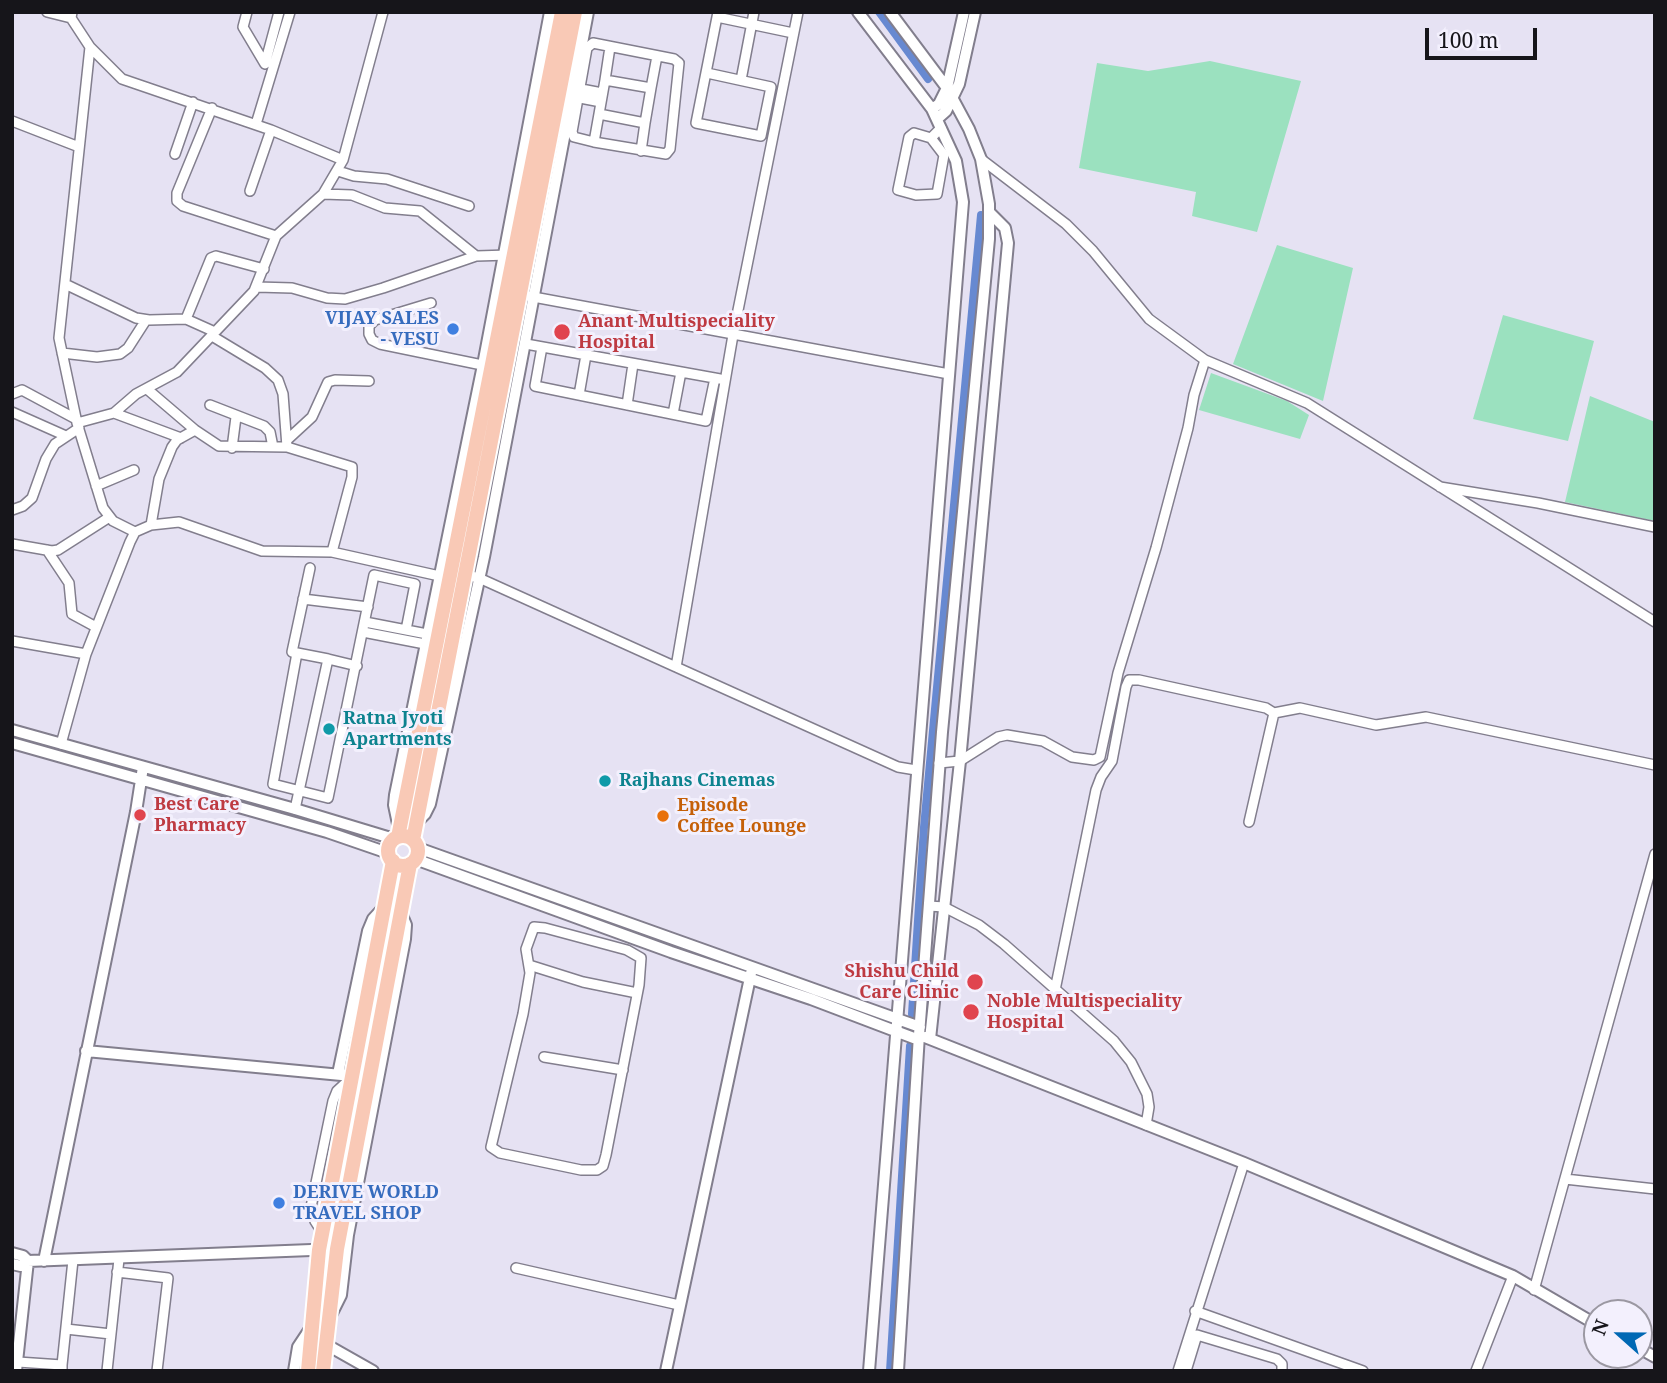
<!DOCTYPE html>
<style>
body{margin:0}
#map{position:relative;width:1667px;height:1383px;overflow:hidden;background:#e6e2f3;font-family:"Noto Serif",serif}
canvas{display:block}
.frame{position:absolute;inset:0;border:14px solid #16151a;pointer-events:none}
.north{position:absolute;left:1583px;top:1299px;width:70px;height:70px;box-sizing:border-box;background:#f3f0fd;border:2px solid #9b98a2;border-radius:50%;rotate:291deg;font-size:19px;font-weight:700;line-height:28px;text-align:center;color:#16151a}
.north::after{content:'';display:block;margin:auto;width:24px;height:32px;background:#0068b4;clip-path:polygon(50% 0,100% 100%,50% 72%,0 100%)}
.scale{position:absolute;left:1425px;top:28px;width:112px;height:32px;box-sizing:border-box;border:4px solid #16151a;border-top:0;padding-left:9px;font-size:21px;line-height:24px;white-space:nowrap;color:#16151a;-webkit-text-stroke:5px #f3f0fd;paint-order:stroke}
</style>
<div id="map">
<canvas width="1667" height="1383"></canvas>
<div class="frame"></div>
<div class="north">N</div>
<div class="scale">100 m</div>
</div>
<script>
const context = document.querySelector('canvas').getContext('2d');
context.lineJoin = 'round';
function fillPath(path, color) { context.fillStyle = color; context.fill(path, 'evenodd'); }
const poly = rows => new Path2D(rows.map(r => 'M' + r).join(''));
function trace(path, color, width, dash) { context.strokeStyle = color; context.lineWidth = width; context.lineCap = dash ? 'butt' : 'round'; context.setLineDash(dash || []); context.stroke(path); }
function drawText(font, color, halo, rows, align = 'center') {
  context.font = font + ' "Noto Serif",serif'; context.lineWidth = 6; context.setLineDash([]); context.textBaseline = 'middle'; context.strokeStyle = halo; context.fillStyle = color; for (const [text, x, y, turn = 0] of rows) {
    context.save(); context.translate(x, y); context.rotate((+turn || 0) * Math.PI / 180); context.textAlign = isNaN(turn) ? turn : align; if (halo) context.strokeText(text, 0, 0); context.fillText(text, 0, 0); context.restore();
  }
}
fillPath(poly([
 [1210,61,1301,81,1257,232,1192,216,1196,192,1079,168,1097,63,1148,71],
 [1277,245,1353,268,1323,401,1233,364],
 [1503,315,1594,341,1568,441,1473,419],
 [1211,373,1287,401,1309,415,1300,439,1199,410],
 [1590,396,1655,422,1655,521,1565,502]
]), '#9be1bf');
trace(poly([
 [879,12,928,79],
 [912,1014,924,827,981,215],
 [890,1371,910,1046]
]), '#6789d1', 8);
const minor = poly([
 [47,12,71,18],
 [72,12,71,18,90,47,122,79,271,130,343,160,383,12],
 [247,12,243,27,265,64,279,12],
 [798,12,733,335,676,667,898,767,916,770],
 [717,17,793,33],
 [593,43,674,59,679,63,670,149,666,154,594,142,574,137,572,132,587,48,593,43],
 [90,47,59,338,77,423,103,508,113,521,135,532],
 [707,73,771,87,761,136,696,123,718,12],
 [605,80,651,88,645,123,599,114,605,80],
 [605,80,610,47],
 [741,80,754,12],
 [576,88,602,93],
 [651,88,657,56],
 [575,97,601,102],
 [212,108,177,193,177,201,183,206,276,236],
 [12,121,79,147],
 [256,124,290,12],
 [931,138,914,133,909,137,898,190,916,195,937,194,944,155,931,138,941,128],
 [594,142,599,114],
 [641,151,645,123],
 [175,154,193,102],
 [981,159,1066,224,1093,251,1149,319,1205,360,1307,403,1655,622],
 [338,171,354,176,387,179,469,206],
 [250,191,271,130],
 [323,194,352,195,385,208,420,211,476,256],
 [65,284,136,318,149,320,186,319,215,332],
 [257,287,292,288,327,298,345,299,383,288,476,256,509,255],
 [528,296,949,374],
 [431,303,375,320,369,326,369,334,372,340,380,344,487,366],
 [186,319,211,258,216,256,264,269],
 [212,336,265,368,278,380,283,394,287,447],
 [526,344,720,379],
 [542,347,535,386,706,421,715,378],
 [62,353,97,357,120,354,128,348,146,320],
 [147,389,195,430,219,446,287,447,352,467,352,477,332,552],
 [12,394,22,390,76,419],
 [579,395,586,355],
 [210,405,264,426,270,432,273,447],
 [627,405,633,364],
 [12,412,66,436],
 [114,413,181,438],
 [673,414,681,372],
 [77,423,114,413,136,394,177,372,254,291,276,236,323,194,343,160],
 [287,440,312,417,328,382,335,380,369,381],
 [232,448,236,417],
 [96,486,134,470],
 [1440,487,1538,503,1655,527],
 [12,510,23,506,32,498,46,459,55,444,79,428],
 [151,525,159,479,172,447,177,440,195,430],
 [12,544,52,551,58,550,108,518],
 [47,550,69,583,72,614,96,627],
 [462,574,479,578,676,667],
 [303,599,368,607],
 [365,622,427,634],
 [363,632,425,644],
 [12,641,86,654],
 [297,653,273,784,328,798,374,575,415,584,406,630],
 [328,659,357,666],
 [1274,713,1300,708,1376,725,1426,717,1655,765],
 [61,744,86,654,130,542,135,532,151,525,179,522,262,551,332,552,444,577],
 [939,763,960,761,998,737,1007,735,1043,741,1072,757,1094,760,1100,757,1118,673,1156,548,1188,428,1194,395,1205,360],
 [295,809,328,659,292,652,310,568],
 [929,906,944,907,979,925,1004,944,1114,1041,1131,1062,1147,1094,1149,1107,1146,1125],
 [534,927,545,928,627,950,641,958,639,985,606,1155,603,1166,597,1170,581,1170,500,1153,491,1147,523,1014,530,973,526,949,534,927],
 [529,965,583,982,637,993],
 [1055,990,1096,790,1101,777,1112,761,1126,687,1129,680,1139,680,1266,708,1274,713,1249,822],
 [544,1057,623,1070],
 [1565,1179,1655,1189],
 [322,1232,315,1221,311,1207,333,1101,337,1091,350,1079],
 [516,1268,679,1305],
 [117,1272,168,1278,157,1371],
 [1534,1290,1655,854],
 [1195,1311,1363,1371],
 [66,1329,111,1334],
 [18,1362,62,1365,62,1371],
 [62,1365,73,1260],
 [107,1371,119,1259],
 [1178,1371,1244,1163],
 [1186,1371,1197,1335,1277,1359,1282,1364,1282,1371],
 [1476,1371,1513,1276]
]);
const tertiary = poly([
 [858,12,932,109,956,161,963,202,869,1371],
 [890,12,947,88,969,129,981,159,989,204,989,239,942,732,919,1035,898,1371],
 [932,109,939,104,947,88,964,12],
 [937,119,946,111,959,84,975,12],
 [12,730,295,809,394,839],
 [12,743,327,832,388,853],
 [417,822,425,814,430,804,484,557,588,12],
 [398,824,394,805,395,795,483,365,550,12],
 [418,848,920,1027],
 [415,859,671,952,811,999,919,1040],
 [925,1037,1244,1163,1513,1276,1597,1325],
 [930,1039,960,761,1008,243,1005,228,989,212],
 [86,1051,352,1076],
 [338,1074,368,931,373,919,384,907],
 [12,1253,23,1256,28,1261],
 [44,1261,136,812,143,767],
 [12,1264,21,1266,28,1261,337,1249],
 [331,1315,341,1295,348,1235,405,939,406,925,401,913],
 [320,1341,373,1371],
 [1639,1348,1655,1357],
 [16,1371,28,1261],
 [294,1371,298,1347,312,1326],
 [666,1371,751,973]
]);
const primary = poly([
 '388 851a15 15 0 1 1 30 0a15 15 0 1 1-30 0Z',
 [398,837,562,12],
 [413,840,575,12],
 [308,1371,319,1250,393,861],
 [323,1371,337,1249,410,864]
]);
trace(minor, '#827e8d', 12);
trace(tertiary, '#827e8d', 14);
trace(primary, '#fff', 18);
trace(minor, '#fff', 9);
trace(tertiary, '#fff', 10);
trace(primary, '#f9c9b6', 14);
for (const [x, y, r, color] of [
 [453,329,7,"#3f7fe0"],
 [562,332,9,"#e0444e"],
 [329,729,7,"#0f9aa8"],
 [605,781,7,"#0f9aa8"],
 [140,815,7,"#e0444e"],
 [663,816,7,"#e8710a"],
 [975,982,9,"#e0444e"],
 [971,1012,9,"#e0444e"],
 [279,1203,7,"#3f7fe0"]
]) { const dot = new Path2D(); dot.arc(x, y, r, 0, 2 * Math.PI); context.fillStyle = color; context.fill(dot); trace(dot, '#f3f0fd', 2.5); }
drawText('bold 18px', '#366cbe', '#f3f0fd', [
 ["VIJAY SALES",439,319],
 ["- VESU",439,340],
 ["DERIVE WORLD",293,1193,"left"],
 ["TRAVEL SHOP",293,1214,"left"]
], 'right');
drawText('bold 18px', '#be3a42', '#f3f0fd', [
 ["Anant Multispeciality",578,322],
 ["Hospital",578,343],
 ["Best Care",154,805],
 ["Pharmacy",154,826],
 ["Shishu Child",959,972,"right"],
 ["Care Clinic",959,993,"right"],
 ["Noble Multispeciality",987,1002],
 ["Hospital",987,1023]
], 'left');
drawText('bold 18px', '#0d838f', '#f3f0fd', [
 ["Ratna Jyoti",343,719],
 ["Apartments",343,740],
 ["Rajhans Cinemas",619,781]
], 'left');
drawText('bold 18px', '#c56008', '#f3f0fd', [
 ["Episode",677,806],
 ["Coffee Lounge",677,827]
], 'left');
</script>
